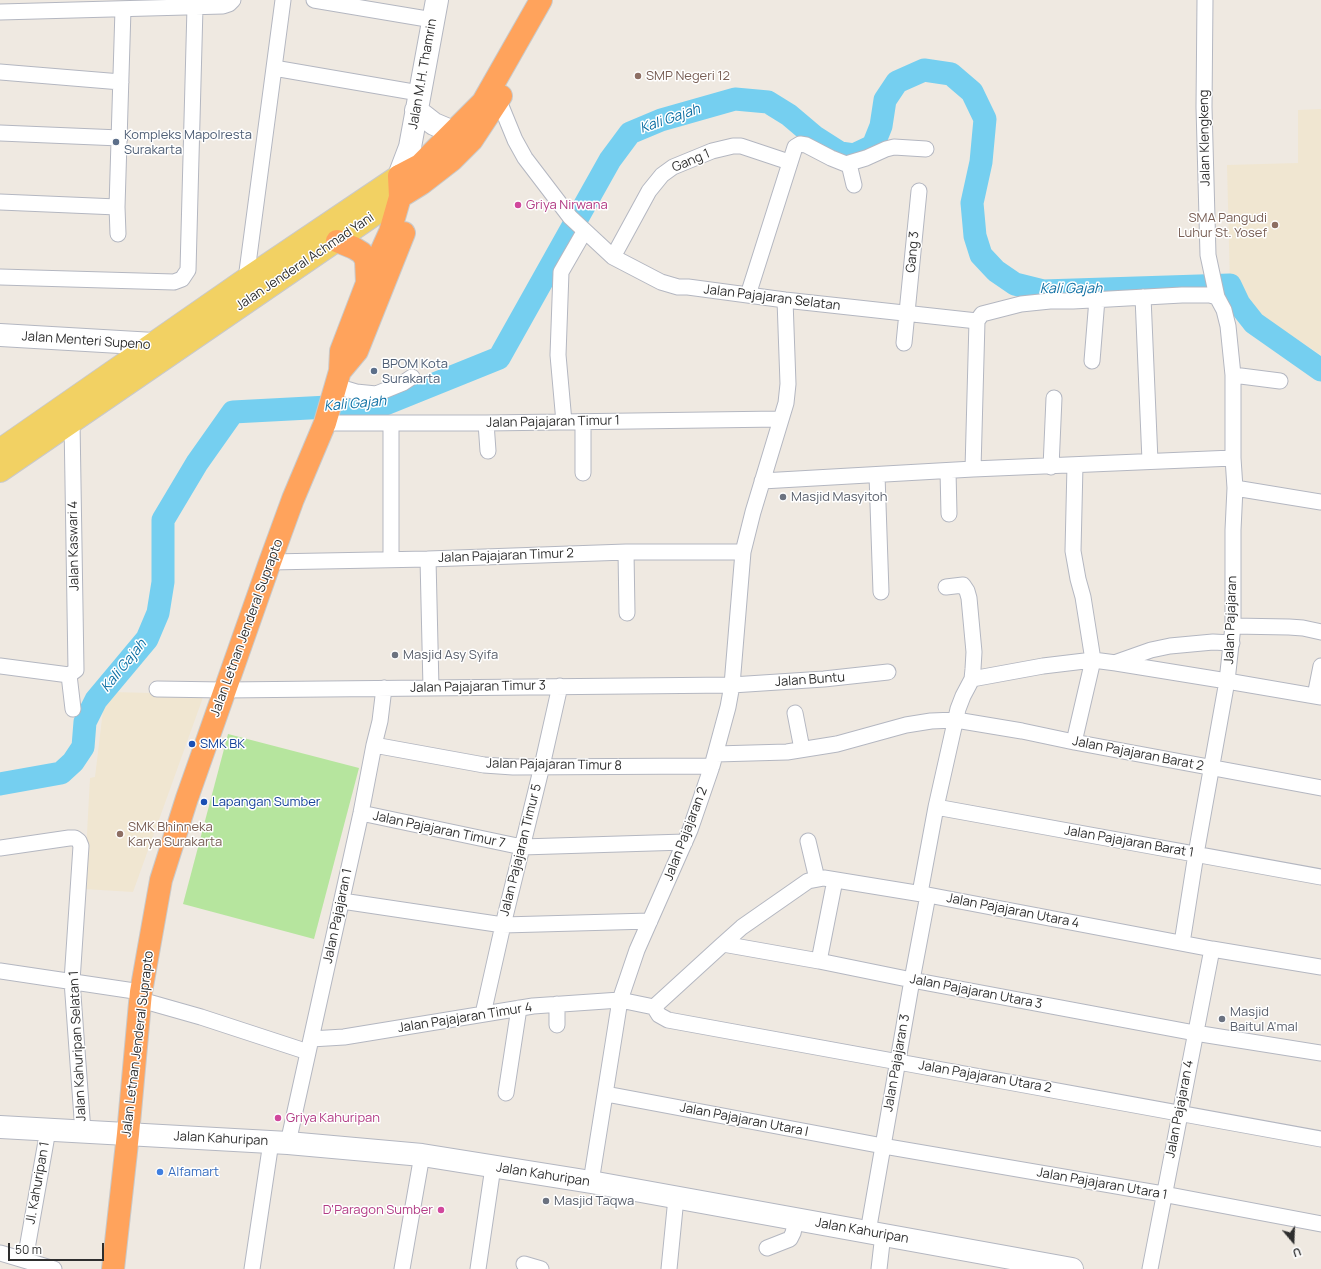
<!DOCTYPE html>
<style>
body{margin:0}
#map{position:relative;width:1321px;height:1269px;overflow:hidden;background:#efe9e1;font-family:Manrope,sans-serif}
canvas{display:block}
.north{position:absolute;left:1273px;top:1221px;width:40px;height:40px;-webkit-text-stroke:3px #fff;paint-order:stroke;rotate:161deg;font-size:11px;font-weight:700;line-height:16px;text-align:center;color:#2e2e2e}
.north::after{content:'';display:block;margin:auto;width:14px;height:18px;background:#2e2e2e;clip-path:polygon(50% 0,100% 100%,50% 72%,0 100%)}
.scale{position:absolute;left:8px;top:1243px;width:96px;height:18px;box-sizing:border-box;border:2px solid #2e2e2e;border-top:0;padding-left:5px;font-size:12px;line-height:14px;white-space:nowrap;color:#2e2e2e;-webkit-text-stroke:3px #fff;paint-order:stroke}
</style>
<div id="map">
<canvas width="1321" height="1269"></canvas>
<div class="north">U</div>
<div class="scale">50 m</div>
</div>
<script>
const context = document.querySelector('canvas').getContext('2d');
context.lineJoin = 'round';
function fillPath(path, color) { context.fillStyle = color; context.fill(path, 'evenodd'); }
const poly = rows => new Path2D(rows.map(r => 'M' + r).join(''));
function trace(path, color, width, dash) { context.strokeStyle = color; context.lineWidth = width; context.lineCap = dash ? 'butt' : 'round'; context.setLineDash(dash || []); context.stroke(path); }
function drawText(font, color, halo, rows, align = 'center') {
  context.font = font + ' Manrope,sans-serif'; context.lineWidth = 3; context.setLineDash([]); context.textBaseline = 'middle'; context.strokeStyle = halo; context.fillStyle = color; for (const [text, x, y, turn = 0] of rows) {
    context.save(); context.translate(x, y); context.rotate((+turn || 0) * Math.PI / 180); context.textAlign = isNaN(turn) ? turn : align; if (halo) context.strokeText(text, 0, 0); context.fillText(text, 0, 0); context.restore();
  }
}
fillPath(poly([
 [1321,109,1321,355,1243,304,1230,285,1227,165,1298,163,1298,110],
 [206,689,133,892,84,889,90,778,95,777,104,702,111,692,152,693]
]), '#f0e6d1');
fillPath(poly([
 [228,734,359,768,314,939,183,904]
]), '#b6e59e');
trace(poly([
 [0,784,61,773,73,762,83,747,85,722,96,700,147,639,158,613,163,582,163,520,197,463,233,412,385,404,499,358,610,160,630,133,661,120,735,99,768,102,789,115,815,137,840,153,854,155,873,146,881,126,885,100,897,82,924,70,951,74,972,92,985,119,981,162,972,203,975,236,981,255,996,271,1015,284,1043,291,1230,285,1239,304,1254,323,1321,370]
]), '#75cff0', 23);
const street = poly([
 [314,0,433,20],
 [0,12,223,6,229,4,233,0],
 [274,68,419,93],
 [0,72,121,82],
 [499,101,515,140,525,158,570,217,613,257,661,282,678,287,688,287,785,300,977,321],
 [0,133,120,138],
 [849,164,854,185],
 [0,202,117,207],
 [118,234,117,207,123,9],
 [613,257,649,191,662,175,673,167,712,151,733,146,741,146,789,162],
 [0,277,174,282,182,279,188,270,195,7],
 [246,279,283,0],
 [748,295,795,147,800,144,806,145,831,158,846,164,866,158,886,149,894,147,926,149],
 [1143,297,1150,461],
 [904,343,919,191],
 [1092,361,1097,299],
 [1233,375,1280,381],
 [336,386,356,392,376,394,403,383,412,377],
 [564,422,558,355,561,272,584,232],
 [325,423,486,423,780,419],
 [391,423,391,559],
 [486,423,488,451],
 [1051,467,1054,398],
 [973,469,977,321,982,314,1021,304,1050,301,1073,301,1182,295,1210,295,1217,297],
 [948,471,949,514],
 [583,473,583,422],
 [877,475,881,592],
 [762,481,973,469,1233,458],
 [1235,488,1321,502],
 [626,552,627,613],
 [428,559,431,688],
 [270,562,428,559,626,552,743,552],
 [1233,626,1289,627,1303,628,1321,632],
 [1117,662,1151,650,1170,646,1213,642,1232,643],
 [0,666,69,675,76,670,72,421],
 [69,675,73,709],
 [972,679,1043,666,1093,660,1083,597,1078,579,1073,551,1075,465],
 [157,689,224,690,732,685,824,679,888,672],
 [1315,696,1321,666],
 [795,713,802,749],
 [1074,742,1093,660,1116,663,1227,681,1321,697],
 [374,745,484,765,513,767,712,766],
 [716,754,787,752,837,744,906,725,931,721,956,720,1022,731,1074,742,1321,788],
 [936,807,1321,877],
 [361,813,522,847,685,842],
 [808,841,817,879],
 [0,848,69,838,75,838,79,841,81,846,72,981,83,1132],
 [920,893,936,807,958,709,963,696,972,679,973,669,974,652,969,598,967,591,963,585,946,587],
 [342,901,503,925,650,921],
 [1182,943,1196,854,1227,681,1233,626,1233,530,1235,488,1233,458,1233,375,1228,326,1224,310,1217,297,1208,255,1204,107,1205,0],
 [723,944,742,927,808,881,824,878,928,895,1212,949,1321,967],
 [819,961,835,880],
 [0,971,141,992],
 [141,1000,201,1017,308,1052],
 [557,1004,557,1025],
 [654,1007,723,944,819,961,912,980,1195,1033,1321,1053],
 [654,1007,659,1015,668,1020,1321,1139],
 [483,1014,503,925,542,766,560,686],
 [311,1039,344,1037,533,1006,620,1000,654,1007],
 [506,1093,519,1008],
 [606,1094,883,1146,1163,1194,1321,1224],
 [288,1143,361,813,374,745,380,721,384,688],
 [591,1182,620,1000,637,950,690,830,712,766,728,707,732,685,743,552,753,512,786,403,788,384,785,300],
 [868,1232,912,980,928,895],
 [767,1248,790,1239,793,1233,796,1220],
 [0,1253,54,1269],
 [25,1260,48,1130],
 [524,1264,541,1269],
 [252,1269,271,1142],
 [402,1269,422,1155],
 [478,1269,493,1167],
 [669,1269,676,1198],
 [879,1269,883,1234],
 [1150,1269,1212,949]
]);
const secondary = poly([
 [416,110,434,124,453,132],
 [399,176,410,147,437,0],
 [0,335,154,344,163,349],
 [0,1127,288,1143,422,1155,591,1182,1072,1269]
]);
const primary = poly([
 [0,450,246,279,399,176],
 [0,471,400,197]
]);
const highway = poly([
 [400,197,421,184,452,160,472,140,501,96],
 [337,241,354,248,362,253,366,260,367,283],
 [342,369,357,351,404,233],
 [113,1269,128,1134,141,992,161,880,187,798,270,562,293,499,325,423,340,371,341,351,367,283,390,232,400,197,399,176,420,165,483,102,541,0]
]);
trace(street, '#b4b7c1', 17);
trace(secondary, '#b4b7c1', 24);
trace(primary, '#c9c9c9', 24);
trace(highway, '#c9c9c9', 24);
trace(street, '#fff', 15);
trace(secondary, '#fff', 22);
trace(primary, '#f2d163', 22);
trace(highway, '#ffa35c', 22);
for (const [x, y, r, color] of [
 [638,76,4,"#8d6e63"],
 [116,142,4,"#5c6f8a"],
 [518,205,4,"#d1479c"],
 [1275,225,4,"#8d6e63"],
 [374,371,4,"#5c6f8a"],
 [783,497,4,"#6b7280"],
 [395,655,4,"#6b7280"],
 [192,744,4,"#1a4fb4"],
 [204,802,4,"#1a4fb4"],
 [120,834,4,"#8d6e63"],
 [1222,1019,4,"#6b7280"],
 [278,1118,4,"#d1479c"],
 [160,1172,4,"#3f7fe0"],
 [546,1201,4,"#6b7280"],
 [441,1210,4,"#d1479c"]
]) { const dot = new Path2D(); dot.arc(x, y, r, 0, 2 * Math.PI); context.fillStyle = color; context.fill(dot); trace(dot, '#fff', 1.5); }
drawText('13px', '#2e2e2e', '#fff', [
 ["Jalan M.H. Thamrin",423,74,-80],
 ["Jalan Klengkeng",1205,138,-91],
 ["Gang 1",691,161,-23],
 ["Gang 3",913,252,-85],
 ["Jalan Jenderal Achmad Yani",305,262,-34],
 ["Jalan Pajajaran Selatan",772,298,7],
 ["Jalan Menteri Supeno",86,341,4],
 ["Jalan Pajajaran Timur 1",553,422,-1],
 ["Jalan Kaswari 4",74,546,-91],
 ["Jalan Pajajaran Timur 2",506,556,-2],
 ["Jalan Pajajaran",1231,620,-88],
 ["Jalan Letnan Jenderal Suprapto",247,628,-70],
 ["Jalan Buntu",810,680,-4],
 ["Jalan Pajajaran Timur 3",478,687,-1],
 ["Jalan Pajajaran Barat 2",1138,754,11],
 ["Jalan Pajajaran Timur 8",554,765,1],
 ["Jalan Pajajaran Timur 7",439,830,12],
 ["Jalan Pajajaran 2",686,834,-69],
 ["Jalan Pajajaran Barat 1",1129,842,10],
 ["Jalan Pajajaran Timur 5",521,850,-76],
 ["Jalan Pajajaran Utara 4",1013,911,11],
 ["Jalan Pajajaran 1",338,916,-78],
 ["Jalan Pajajaran Utara 3",976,992,11],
 ["Jalan Pajajaran Timur 4",465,1018,-9],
 ["Jalan Letnan Jenderal Suprapto",138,1044,-83],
 ["Jalan Kahuripan Selatan 1",78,1046,-93],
 ["Jalan Pajajaran 3",897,1063,-80],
 ["Jalan Pajajaran Utara 2",985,1077,10],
 ["Jalan Pajajaran 4",1180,1109,-79],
 ["Jalan Pajajaran Utara I",744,1120,11],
 ["Jalan Kahuripan",221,1139,3],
 ["Jalan Kahuripan",543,1175,9],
 ["Jl. Kahuripan 1",38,1183,-80],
 ["Jalan Pajajaran Utara 1",1102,1184,10],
 ["Jalan Kahuripan",862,1231,10]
]);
drawText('13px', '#785e54', '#fff', [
 ["SMP Negeri 12",646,76],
 ["SMA Pangudi",1267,218,"right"],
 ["Luhur St. Yosef",1267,233,"right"],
 ["SMK Bhinneka",128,827],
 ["Karya Surakarta",128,842]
], 'left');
drawText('13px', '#4e5e75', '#fff', [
 ["Kompleks Mapolresta",124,135],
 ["Surakarta",124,150],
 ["BPOM Kota",382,364],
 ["Surakarta",382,379]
], 'left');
drawText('13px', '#b23c85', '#fff', [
 ["Griya Nirwana",526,205],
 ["Griya Kahuripan",286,1118],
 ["D'Paragon Sumber",433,1210,"right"]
], 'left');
drawText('13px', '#5b616d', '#fff', [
 ["Masjid Masyitoh",791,497],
 ["Masjid Asy Syifa",403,655],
 ["Masjid",1230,1012],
 ["Baitul A'mal",1230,1027],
 ["Masjid Taqwa",554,1201]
], 'left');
drawText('13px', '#164399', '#fff', [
 ["SMK BK",200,744],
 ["Lapangan Sumber",212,802]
], 'left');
drawText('13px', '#366cbe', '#fff', [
 ["Alfamart",168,1172]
], 'left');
drawText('italic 14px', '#0d6fa3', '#fff', [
 ["Kali Gajah",670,119,-19],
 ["Kali Gajah",1071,289],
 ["Kali Gajah",355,404,-5],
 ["Kali Gajah",124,666,-51]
]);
</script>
